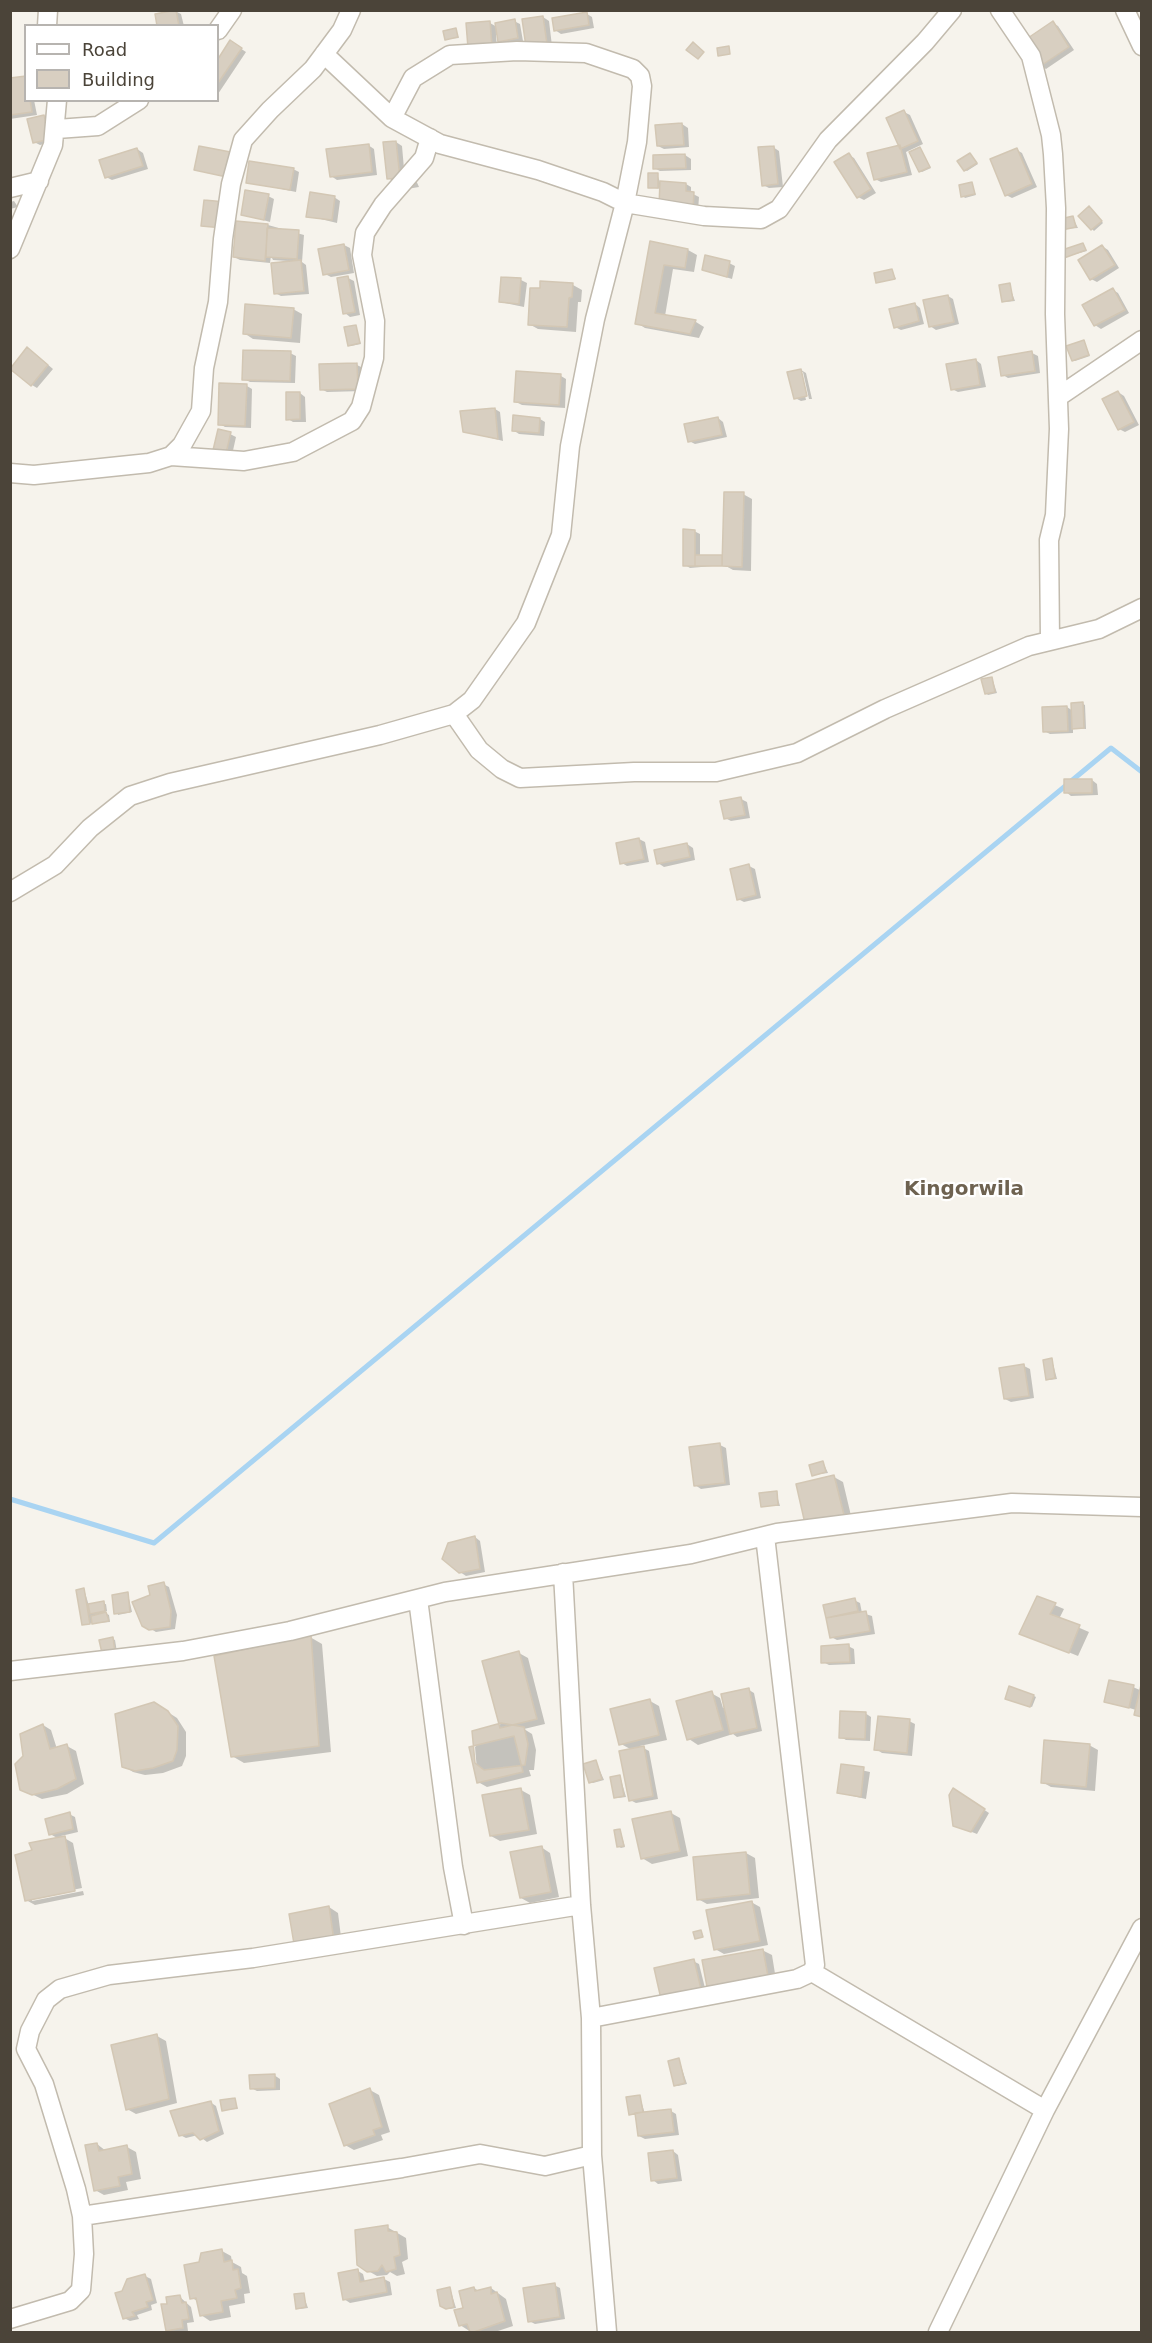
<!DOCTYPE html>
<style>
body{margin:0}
#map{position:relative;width:1152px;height:2343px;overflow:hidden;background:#f6f3ec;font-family:"DejaVu Sans",sans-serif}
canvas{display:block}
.frame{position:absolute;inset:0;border:12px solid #4b4439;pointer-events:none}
.legend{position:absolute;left:24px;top:24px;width:195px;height:78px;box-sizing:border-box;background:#fff;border:2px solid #b7b4b0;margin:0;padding:8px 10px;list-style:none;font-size:18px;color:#4b4439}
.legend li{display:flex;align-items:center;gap:12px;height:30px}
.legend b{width:30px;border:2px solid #b7b4b0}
</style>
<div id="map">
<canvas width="1152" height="2343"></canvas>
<div class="frame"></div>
<ul class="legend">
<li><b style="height:8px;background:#fff"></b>Road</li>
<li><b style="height:16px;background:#d8cfc1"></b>Building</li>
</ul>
</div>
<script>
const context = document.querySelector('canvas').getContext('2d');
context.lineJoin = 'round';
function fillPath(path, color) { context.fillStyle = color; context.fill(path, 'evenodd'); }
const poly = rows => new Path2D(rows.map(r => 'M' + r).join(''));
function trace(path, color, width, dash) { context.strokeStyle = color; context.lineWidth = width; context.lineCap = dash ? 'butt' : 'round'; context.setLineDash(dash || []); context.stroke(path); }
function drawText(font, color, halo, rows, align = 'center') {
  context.font = font + ' "DejaVu Sans",sans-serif'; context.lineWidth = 4.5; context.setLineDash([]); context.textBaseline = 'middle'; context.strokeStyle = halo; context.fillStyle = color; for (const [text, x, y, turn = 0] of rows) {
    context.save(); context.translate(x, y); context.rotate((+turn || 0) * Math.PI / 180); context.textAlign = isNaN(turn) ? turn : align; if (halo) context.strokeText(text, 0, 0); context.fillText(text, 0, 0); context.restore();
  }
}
fillPath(poly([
 [175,11,181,14,184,26,159,26],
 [587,14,592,17,594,28,561,34,555,30],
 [543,17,549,21,552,46,535,59,527,61,524,60],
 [514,21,520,24,523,41,505,44,496,34,497,49,475,51,490,23,497,27],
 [1053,23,1058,26,1074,50,1046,69,1041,66],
 [455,29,459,38,447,39],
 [231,42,246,52,218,94,218,62],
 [10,79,26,100,34,100,37,115,10,119],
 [904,112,910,115,923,144,906,152,912,175,881,182,875,179,901,146],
 [44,117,49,120,55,142,40,145,34,142],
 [682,124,688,128,689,147,664,149,658,146],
 [396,142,402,146,405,180,415,178,419,187,395,191,395,182,388,178],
 [368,145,374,149,377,175,337,180,331,176],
 [773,147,779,151,783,187,769,188,763,185],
 [920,148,931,168,922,172,920,171],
 [137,149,143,153,148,169,112,180,106,177],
 [1017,150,1022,153,1037,187,1012,198,1006,195],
 [970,154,978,164,967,171,965,170],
 [685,155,691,159,691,170,660,171,654,168],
 [849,155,854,158,876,193,864,200,858,197],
 [246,159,242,181,196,170],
 [293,169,299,172,296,192,247,182],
 [657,174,660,182,686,184,691,187,691,193,699,197,698,211,661,189,649,187],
 [971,183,976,195,965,198,963,196],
 [268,196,274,199,270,222,242,214],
 [334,197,340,201,337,223,308,216],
 [14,201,18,207,10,209,10,202],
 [1091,209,1103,223,1094,231,1092,229],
 [1073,218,1078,228,1063,229],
 [268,225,304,235,302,262,306,265,309,294,281,296,275,293,288,261,273,260,271,256,270,263,240,260,234,257],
 [651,243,688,250,697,255,694,272,673,269,665,316,696,322,704,327,699,338,645,328,637,323],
 [1083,244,1087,251,1065,257],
 [344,245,350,248,354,273,331,277,325,274],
 [1102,246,1108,250,1119,268,1097,282,1091,279],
 [729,263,735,266,732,279,703,270],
 [892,271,896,279,878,282],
 [348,278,354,281,360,315,350,317,345,313],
 [521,280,527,283,524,307,500,302],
 [573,285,582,290,581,302,578,302,576,332,538,329,529,324],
 [1009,285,1015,301,1006,302,1004,301],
 [1113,290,1118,293,1129,313,1101,329,1095,325],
 [948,296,953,299,959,324,936,330,930,326],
 [915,304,920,308,924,324,901,330,895,327],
 [293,309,302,314,300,343,253,339,244,333],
 [355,326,361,344,351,346,349,345],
 [1084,341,1090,356,1075,361,1073,360],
 [33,352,53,369,37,388,32,385],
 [290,353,296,356,295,383,250,382,244,379],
 [1032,353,1038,356,1040,373,1008,378,1003,375],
 [976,360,981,364,986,387,958,392,952,389],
 [357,365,363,368,363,391,327,392,321,389,321,366],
 [801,370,806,373,812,399,809,399,803,372,800,372,806,400,801,401,795,398,789,373],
 [561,376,566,379,565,408,522,405,516,402],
 [247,386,252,389,251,428,225,427,220,424],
 [1118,392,1124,396,1139,425,1125,432,1119,429],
 [300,393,305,397,306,422,293,422,288,419],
 [495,409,500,412,503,441,464,431],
 [718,418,723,422,727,437,695,444,689,441],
 [540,419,545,422,544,436,519,434,513,430],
 [230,434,236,437,232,455,245,469,234,469,231,457,218,465],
 [743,494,752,499,751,571,733,570,724,565,690,568,685,565,694,531,700,534,700,556,724,557],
 [992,678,997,693,988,695,986,693],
 [1083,704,1085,705,1086,729,1073,728,1073,733,1050,734,1044,731,1067,707,1073,711],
 [1092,780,1097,784,1098,795,1071,796,1066,792],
 [741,799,747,802,750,818,731,821,725,818],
 [639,839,645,842,649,862,627,866,622,863],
 [687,844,693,848,695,860,664,867,658,863],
 [749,866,755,869,761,898,744,902,738,899],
 [1052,1360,1057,1379,1050,1380,1047,1379],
 [1024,1366,1030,1369,1034,1398,1011,1402,1005,1399],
 [720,1445,726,1448,730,1485,701,1489,695,1485],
 [823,1462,828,1473,813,1475],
 [834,1477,843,1482,853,1524,798,1485],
 [776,1492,780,1506,762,1506],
 [475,1537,480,1541,485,1572,466,1576,460,1572],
 [163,1584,169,1587,177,1615,175,1629,156,1632,144,1625,152,1596],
 [84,1589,89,1606,106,1604,107,1611,103,1612,109,1615,110,1622,84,1624],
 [128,1594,132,1612,118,1615,114,1597],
 [1038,1598,1064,1609,1059,1619,1089,1632,1078,1656,1021,1633],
 [854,1600,860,1603,862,1613,872,1616,875,1634,837,1640,831,1637,825,1606],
 [310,1637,322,1644,331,1752,244,1763,232,1756],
 [113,1639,115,1640,117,1652,101,1641],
 [848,1646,854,1649,855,1664,829,1665,823,1662],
 [519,1653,528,1658,545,1724,524,1729,532,1734,536,1750,534,1770,529,1770,531,1776,487,1787,478,1782,475,1747,500,1725],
 [1133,1687,1142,1691,1142,1718,1135,1714,1136,1710,1106,1701],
 [749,1690,754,1693,762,1731,737,1737,733,1734,698,1745,689,1739,711,1693,720,1698,723,1708],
 [1034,1696,1036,1697,1032,1707,1009,1699],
 [650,1701,659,1706,667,1740,640,1746,649,1751,658,1799,636,1803,630,1800,632,1750,621,1744],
 [163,1709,177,1718,186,1732,186,1756,182,1766,163,1773,145,1775,133,1772,124,1766],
 [865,1713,871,1717,870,1741,846,1740,841,1737],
 [909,1721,915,1724,912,1756,882,1753,876,1749],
 [43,1725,51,1730,57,1749,67,1746,76,1751,84,1784,67,1794,42,1799,21,1789,25,1756],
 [1089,1745,1098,1750,1095,1791,1051,1787,1042,1782],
 [596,1762,604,1780,593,1783,590,1782],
 [842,1766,870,1772,866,1799,839,1793],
 [620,1776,626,1797,618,1798,615,1797],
 [521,1790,530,1795,537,1834,500,1841,491,1836],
 [959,1793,989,1813,977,1834,954,1825],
 [671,1813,680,1818,688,1856,652,1864,642,1858],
 [69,1814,75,1817,78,1832,61,1836,73,1843,82,1888,32,1898,32,1901,83,1891,84,1895,35,1905,26,1900,59,1839,50,1834],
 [620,1830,625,1847,621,1848,618,1846],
 [541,1847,550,1853,559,1897,530,1903,521,1898],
 [746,1853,755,1858,759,1898,707,1904,698,1899],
 [751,1902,760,1907,768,1945,724,1954,715,1949],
 [329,1907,338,1913,342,1945,313,1953],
 [762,1950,772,1955,777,1986,704,1961],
 [693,1961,699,1964,706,1992,662,1998],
 [157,2036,166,2041,177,2103,136,2114,127,2109],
 [679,2060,687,2084,678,2086,676,2085],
 [274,2075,280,2079,280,2090,257,2091,251,2088],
 [370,2090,379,2095,390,2132,381,2135,383,2140,354,2150,345,2145],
 [640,2097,645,2114,671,2111,676,2114,679,2135,645,2139,639,2136,637,2115,631,2114],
 [234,2099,238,2109,223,2110],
 [210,2102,216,2106,224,2134,207,2142,198,2135,186,2138,180,2135],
 [97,2144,106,2151,127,2147,136,2152,141,2179,126,2182,128,2190,104,2195,95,2190],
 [673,2151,678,2155,682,2181,658,2184,653,2180],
 [387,2227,406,2238,408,2259,402,2262,405,2274,397,2276,390,2272,387,2275,377,2276,358,2265],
 [222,2251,231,2256,232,2262,241,2267,242,2273,247,2276,250,2293,244,2294,245,2303,229,2306,231,2317,210,2321,201,2315,199,2302,192,2298,200,2264],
 [358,2271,363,2274,365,2282,384,2279,390,2282,392,2295,350,2303,344,2299],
 [145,2276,151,2279,157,2303,151,2305,152,2310,137,2315,139,2319,130,2321,124,2318,123,2292],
 [554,2285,560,2288,565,2319,535,2324,529,2321],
 [450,2288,456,2308,450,2309,444,2307],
 [474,2288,479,2291,491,2288,506,2299,513,2326,495,2332,471,2332,460,2325],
 [303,2294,308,2308,300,2309,298,2308],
 [180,2297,191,2307,194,2322,187,2323,188,2331,171,2332,167,2330,168,2305]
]), '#0003');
trace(poly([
 [10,1499,154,1543,1111,748,1142,772]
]), '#a9d4f2', 5);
const building = poly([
 [176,10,179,26,157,26,155,14,176,10],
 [587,12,589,25,554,31,552,18,587,12],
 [543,16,547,44,526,47,522,19,543,16],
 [515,19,518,38,498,42,495,23,515,19],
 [490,21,492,47,468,48,466,23,490,21],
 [1053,21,1069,47,1039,67,1022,42,1053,21],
 [456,28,458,37,445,40,443,31,456,28],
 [230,40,242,48,218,83,218,59,230,40],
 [693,42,704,52,698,59,686,50,693,42],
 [729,46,730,54,718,56,717,48,729,46],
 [26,76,26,100,30,100,32,112,10,115,10,78,26,76],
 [904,110,918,141,900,149,886,118,904,110],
 [44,115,50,139,33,143,27,119,44,115],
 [682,123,684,145,657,146,655,125,682,123],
 [396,141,400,178,387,179,383,142,396,141],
 [369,144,372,172,330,177,326,149,369,144],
 [900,145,907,172,874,180,867,153,900,145],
 [199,146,241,154,236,179,194,170,199,146],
 [774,146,778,184,762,186,758,147,774,146],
 [920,147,930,167,919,172,909,152,920,147],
 [137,148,143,166,105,178,99,160,137,148],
 [1017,148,1032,184,1005,196,990,159,1017,148],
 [849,153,871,189,857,198,834,162,849,153],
 [970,153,977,163,964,171,957,161,970,153],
 [685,154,686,168,653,169,653,155,685,154],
 [249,161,294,168,290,190,246,183,249,161],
 [648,173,658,173,658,188,648,188,648,173],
 [660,181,686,183,686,191,694,192,693,209,659,206,660,181],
 [972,182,975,194,961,197,959,185,972,182],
 [245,190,269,194,264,220,241,215,245,190],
 [310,192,335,196,332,220,306,217,310,192],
 [204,200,226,202,223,228,201,226,204,200],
 [1089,206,1102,221,1091,230,1078,216,1089,206],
 [1073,216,1076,227,1062,230,1060,219,1073,216],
 [236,221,268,224,265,261,233,257,236,221],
 [267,228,299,230,297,259,266,257,267,228],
 [650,241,688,249,685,268,664,265,655,313,696,320,690,334,635,324,650,241],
 [1083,243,1086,250,1064,258,1062,250,1083,243],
 [344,244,349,270,323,275,318,249,344,244],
 [1102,245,1115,265,1090,280,1078,260,1102,245],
 [705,255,730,261,727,277,702,270,705,255],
 [301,260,304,291,274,294,271,263,301,260],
 [892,269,895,279,876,283,874,273,892,269],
 [348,276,355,312,343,314,337,278,348,276],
 [501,277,521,278,519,304,499,302,501,277],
 [540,281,573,283,572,297,569,298,567,327,528,325,530,288,540,288,540,281],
 [1010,283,1013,300,1002,302,999,285,1010,283],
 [1113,288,1125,310,1094,326,1082,305,1113,288],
 [948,295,954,322,929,327,923,300,948,295],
 [915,303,919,321,894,328,889,309,915,303],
 [245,304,294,308,291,338,243,334,245,304],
 [356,325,360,343,348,346,344,327,356,325],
 [1084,340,1089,355,1072,361,1066,346,1084,340],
 [27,347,48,365,31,386,10,369,27,347],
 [243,350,291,351,290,381,242,380,243,350],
 [1032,351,1035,371,1001,376,998,357,1032,351],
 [976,359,980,385,951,390,946,364,976,359],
 [357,363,358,389,320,390,319,364,357,363],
 [801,369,807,396,794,399,787,372,801,369],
 [516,371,561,374,559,405,514,402,516,371],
 [219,383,247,384,245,426,218,425,219,383],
 [1118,391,1134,422,1118,430,1102,399,1118,391],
 [286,392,300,392,300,419,286,420,286,392],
 [495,408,498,439,463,432,460,411,495,408],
 [513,415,540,418,539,433,512,431,513,415],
 [718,417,722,435,688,442,684,424,718,417],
 [218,429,231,432,223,466,210,463,218,429],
 [724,492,744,492,742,567,722,566,724,492],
 [683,529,695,530,695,566,683,566,683,529],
 [695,555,722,555,722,566,695,566,695,555],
 [992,677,995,692,985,694,981,679,992,677],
 [1083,702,1084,728,1072,729,1071,703,1083,702],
 [1067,706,1068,731,1043,732,1042,707,1067,706],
 [1064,779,1092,779,1092,793,1064,793,1064,779],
 [741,797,745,815,724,819,720,801,741,797],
 [639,838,644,859,620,864,616,843,639,838],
 [687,843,690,857,657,864,654,850,687,843],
 [749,864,756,895,737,900,730,869,749,864],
 [1052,1358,1055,1378,1046,1380,1043,1360,1052,1358],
 [1024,1364,1029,1396,1004,1399,999,1368,1024,1364],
 [720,1443,725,1483,694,1486,689,1447,720,1443],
 [823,1461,826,1472,812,1476,809,1465,823,1461],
 [834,1475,845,1519,806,1528,796,1484,834,1475],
 [777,1491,778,1505,761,1507,759,1493,777,1491],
 [475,1536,480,1569,459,1573,442,1559,448,1543,475,1536],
 [164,1582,171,1611,170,1627,149,1630,142,1626,132,1602,150,1595,148,1586,164,1582],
 [84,1588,90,1624,82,1625,76,1590,84,1588],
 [128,1592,130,1612,114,1614,112,1595,128,1592],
 [1037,1596,1056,1603,1050,1614,1080,1625,1069,1653,1019,1634,1037,1596],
 [855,1598,858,1611,826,1618,823,1605,855,1598],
 [104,1601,105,1611,90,1614,88,1604,104,1601],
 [866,1611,870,1631,830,1638,826,1618,866,1611],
 [106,1612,109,1621,92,1624,91,1616,106,1612],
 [311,1635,319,1746,231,1757,214,1656,311,1635],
 [113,1637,115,1652,102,1653,99,1640,113,1637],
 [849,1644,850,1662,821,1663,821,1646,849,1644],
 [519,1651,537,1719,500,1728,482,1661,519,1651],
 [1109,1680,1134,1685,1129,1708,1104,1702,1109,1680],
 [1141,1685,1142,1685,1142,1717,1134,1715,1141,1685],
 [1009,1686,1034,1695,1030,1707,1005,1699,1009,1686],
 [749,1688,757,1728,730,1734,721,1694,749,1688],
 [712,1691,723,1730,687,1740,676,1701,712,1691],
 [650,1699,659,1735,619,1745,610,1709,650,1699],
 [154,1702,168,1711,178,1726,177,1750,173,1761,153,1768,135,1771,122,1767,115,1714,154,1702],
 [840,1711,866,1712,865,1739,839,1738,840,1711],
 [878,1716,910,1719,907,1753,874,1750,878,1716],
 [501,1723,524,1727,528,1744,525,1765,484,1770,475,1763,472,1731,501,1723],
 [43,1724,50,1749,67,1744,76,1779,57,1789,32,1795,20,1790,15,1764,23,1756,20,1734,43,1724],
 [514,1736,523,1772,477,1783,469,1747,514,1736],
 [1044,1740,1090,1744,1086,1787,1041,1783,1044,1740],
 [644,1746,653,1796,629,1801,619,1751,644,1746],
 [596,1760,602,1779,589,1783,583,1764,596,1760],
 [841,1764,864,1767,861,1797,837,1793,841,1764],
 [620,1775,624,1796,614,1798,610,1777,620,1775],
 [521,1788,529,1830,490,1836,482,1795,521,1788],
 [953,1788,985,1809,971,1832,953,1826,949,1795,953,1788],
 [671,1811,680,1851,641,1859,632,1819,671,1811],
 [70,1812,73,1829,49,1835,45,1819,70,1812],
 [620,1829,624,1846,617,1847,614,1830,620,1829],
 [65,1836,75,1891,25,1901,15,1855,32,1850,29,1843,65,1836],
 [542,1846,551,1892,520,1898,510,1852,542,1846],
 [746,1852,750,1894,697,1900,693,1857,746,1852],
 [752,1901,760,1941,714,1950,706,1910,752,1901],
 [329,1906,334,1941,294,1944,289,1914,329,1906],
 [701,1930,703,1937,695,1939,693,1932,701,1930],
 [763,1949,769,1982,708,1992,702,1960,763,1949],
 [694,1959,701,1989,661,1999,654,1968,694,1959],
 [157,2034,169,2099,126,2110,111,2045,157,2034],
 [679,2058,685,2083,674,2086,668,2061,679,2058],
 [275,2074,275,2088,250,2089,249,2075,275,2074],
 [370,2088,382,2127,373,2130,375,2135,344,2146,329,2104,370,2088],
 [640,2095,643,2112,629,2115,626,2097,640,2095],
 [235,2098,237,2108,222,2111,220,2100,235,2098],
 [211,2101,219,2131,200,2140,193,2133,179,2136,170,2111,211,2101],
 [671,2109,674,2132,638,2136,635,2113,671,2109],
 [97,2143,99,2151,127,2145,132,2174,118,2177,120,2186,94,2191,85,2145,97,2143],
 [673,2150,677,2178,651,2181,648,2153,673,2150],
 [388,2225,388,2231,397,2232,400,2255,394,2257,396,2269,386,2272,382,2265,378,2271,367,2272,357,2265,355,2230,388,2225],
 [222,2249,224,2262,232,2260,233,2270,238,2269,241,2288,235,2290,237,2298,221,2301,223,2312,200,2316,196,2298,190,2299,184,2265,199,2262,201,2253,222,2249],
 [358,2269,360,2282,384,2277,387,2292,343,2300,338,2273,358,2269],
 [145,2274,153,2300,146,2302,148,2307,132,2312,135,2316,123,2319,115,2293,122,2291,127,2279,145,2274],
 [555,2283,560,2317,528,2322,523,2288,555,2283],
 [450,2287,454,2307,446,2309,440,2306,437,2290,450,2287],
 [474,2287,475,2291,491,2287,491,2294,497,2292,505,2321,474,2332,470,2332,467,2324,459,2326,454,2310,463,2308,459,2291,474,2287],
 [304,2293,306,2307,296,2309,294,2294,304,2293],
 [180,2295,182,2303,186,2302,189,2319,182,2320,183,2328,166,2331,161,2304,167,2304,166,2297,180,2295]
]);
fillPath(building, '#d8cfc1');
trace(building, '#d3c7b4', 1.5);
const minor = poly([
 [1000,10,1031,56,1051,135,1053,154,1056,208,1055,314,1059,429,1055,515,1049,540,1050,641],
 [1125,10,1142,46],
 [47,26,48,10],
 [218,30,232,10],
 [324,54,392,118,440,144,538,170,603,192,625,203,704,216,761,219,779,209,828,140,925,42,952,10],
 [57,129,98,126,139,100],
 [10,188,39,181],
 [10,249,53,145,57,100],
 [1058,397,1142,340],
 [171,456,244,461,293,452,352,421,361,407,374,358,375,321,362,255,365,233,383,205,424,158,430,138],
 [10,473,34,475,149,463,171,456,182,445,201,411,204,368,218,302,223,239,231,184,243,140,270,110,313,69,342,30,351,10],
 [454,714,479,750,502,769,520,778,634,772,716,772,797,753,885,709,1029,646,1099,629,1142,608],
 [10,892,55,865,90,828,130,796,170,783,380,735,454,714,472,700,526,623,561,535,570,446,595,319,625,203,637,142,642,86,640,76,633,69,586,53,517,51,450,55,413,78,392,118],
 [563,1573,581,1905,591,2018,592,2155,607,2332],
 [418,1599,453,1867,464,1925],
 [10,1671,183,1651,290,1631,445,1592,691,1554,777,1533,1012,1503,1142,1507],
 [812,1972,1045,2110],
 [591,2018,797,1979,812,1972,815,1965,765,1536],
 [82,2216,402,2168,480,2154,545,2166,592,2155],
 [10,2319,70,2301,81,2290,84,2254,82,2216,76,2189,44,2084,26,2049,30,2031,46,2000,60,1989,109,1975,253,1958,581,1905],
 [938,2332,1045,2110,1142,1928]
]);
trace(minor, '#c2bbae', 21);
trace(minor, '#fff', 18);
drawText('bold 20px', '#6e6250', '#fff', [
 ["Kingorwila",964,1190]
]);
</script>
